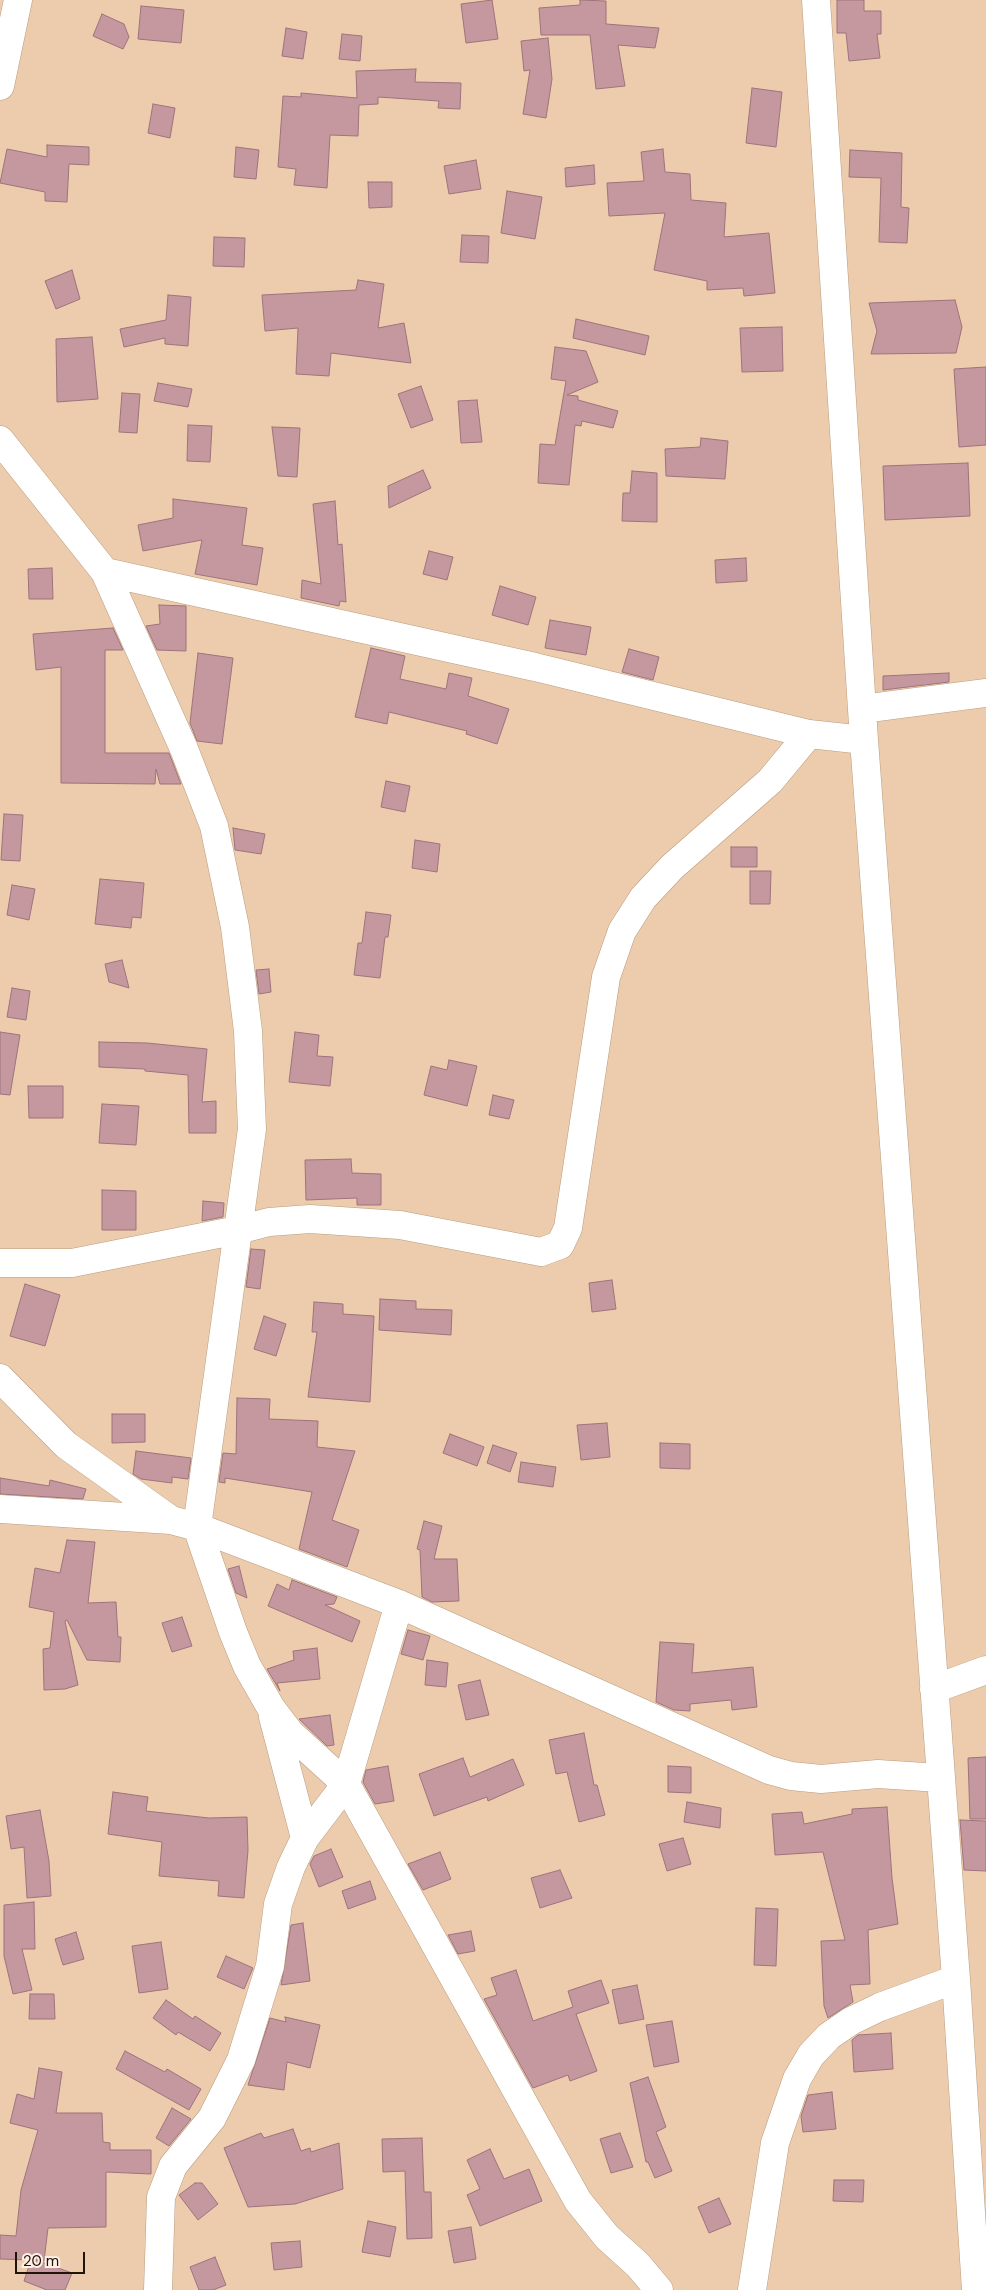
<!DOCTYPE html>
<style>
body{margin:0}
#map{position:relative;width:986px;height:2290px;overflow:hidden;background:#ecccac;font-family:"DM Sans",sans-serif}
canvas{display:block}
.scale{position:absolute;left:15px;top:2252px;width:70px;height:22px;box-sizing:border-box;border:2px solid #1f1408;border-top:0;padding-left:6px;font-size:15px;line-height:18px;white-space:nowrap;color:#1f1408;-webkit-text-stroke:4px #fef0e4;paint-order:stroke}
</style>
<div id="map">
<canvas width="986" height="2290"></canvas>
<div class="scale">20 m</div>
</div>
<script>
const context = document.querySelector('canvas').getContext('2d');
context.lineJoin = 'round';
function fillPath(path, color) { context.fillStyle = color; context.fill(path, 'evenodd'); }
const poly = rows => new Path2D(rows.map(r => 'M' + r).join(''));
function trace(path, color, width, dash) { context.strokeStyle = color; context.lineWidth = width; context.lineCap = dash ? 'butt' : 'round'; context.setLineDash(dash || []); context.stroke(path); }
const building = poly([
 [492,0,498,39,466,43,461,4,492,0],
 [580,0,606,1,606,24,659,28,655,48,618,45,625,86,596,89,590,35,541,35,539,8,580,5,580,0],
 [837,0,864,0,864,11,881,11,881,34,877,34,880,58,849,61,846,33,837,33,837,0],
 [141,6,184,10,181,43,138,39,141,6],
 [102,14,124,24,129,37,123,49,93,36,102,14],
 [286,28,307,32,303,59,282,56,286,28],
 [342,34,362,36,360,61,339,59,342,34],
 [548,38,552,79,546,118,523,114,530,70,524,71,521,41,548,38],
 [416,69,415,82,461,83,460,109,438,108,439,101,378,97,378,104,359,105,358,136,330,135,327,188,294,185,296,169,278,167,283,96,301,97,301,93,357,98,356,71,416,69],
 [752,88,782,92,776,147,746,143,752,88],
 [153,104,175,108,170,138,148,133,153,104],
 [47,145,89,147,89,165,69,164,67,202,45,201,45,192,0,183,7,149,47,157,47,145],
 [236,147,259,150,256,179,234,177,236,147],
 [663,149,665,172,690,174,691,200,726,203,724,237,769,233,775,293,744,296,743,288,707,290,707,281,654,270,665,213,609,216,607,183,644,181,641,152,663,149],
 [850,150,902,153,901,207,909,208,907,243,879,242,881,178,849,177,850,150],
 [476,160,481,189,449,194,444,166,476,160],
 [594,165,595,184,566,187,565,168,594,165],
 [368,182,392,182,392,207,369,208,368,182],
 [507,191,542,197,535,239,501,233,507,191],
 [462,235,489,236,488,263,460,262,462,235],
 [214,237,245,238,244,267,213,266,214,237],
 [72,270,80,299,56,309,45,281,72,270],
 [358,280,384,284,378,328,404,323,411,363,331,353,329,376,296,374,298,328,265,331,262,295,356,290,358,280],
 [168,295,191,297,188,346,165,344,165,338,124,347,120,329,166,320,168,295],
 [955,300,962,327,956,353,871,354,877,331,869,303,955,300],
 [576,319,649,336,645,355,573,338,576,319],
 [782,327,783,371,742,372,740,328,782,327],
 [92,337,98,399,57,402,56,339,92,337],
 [555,347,586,351,598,382,567,395,578,396,578,400,618,411,613,428,582,421,581,426,575,425,569,485,538,483,540,444,555,445,566,381,551,379,555,347],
 [986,367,986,445,959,447,954,369,986,367],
 [158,383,192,389,188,407,154,401,158,383],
 [421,386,433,420,411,428,398,394,421,386],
 [122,393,140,394,137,433,119,432,122,393],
 [477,400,482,442,461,443,458,401,477,400],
 [188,425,212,426,210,462,187,461,188,425],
 [272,427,300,428,297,477,278,476,272,427],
 [701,438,728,441,725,479,666,476,665,449,700,447,701,438],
 [968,463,970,516,885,520,883,466,968,463],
 [423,470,431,488,389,508,388,486,423,470],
 [632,471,657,473,657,522,622,521,623,493,630,493,632,471],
 [173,499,247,508,242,545,263,548,257,585,195,574,202,540,143,551,138,525,173,518,173,499],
 [335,501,338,545,342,544,346,602,340,601,339,606,301,598,302,580,321,584,313,504,335,501],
 [429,551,453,557,447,580,423,574,429,551],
 [746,558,747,581,716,583,715,560,746,558],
 [52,568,53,599,29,599,28,569,52,568],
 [500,586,536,597,528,625,492,615,500,586],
 [159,605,186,606,186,651,157,650,146,626,160,624,159,605],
 [550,620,591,627,586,655,545,648,550,620],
 [113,628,123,650,105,650,105,753,169,753,181,784,160,784,156,769,155,784,61,783,61,667,36,670,33,634,113,628],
 [371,648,405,656,400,679,446,689,449,673,472,678,468,696,509,709,497,744,466,734,467,731,389,712,387,724,355,717,371,648],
 [629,649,659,657,653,680,622,672,629,649],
 [198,653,233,658,222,744,197,741,190,723,198,653],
 [949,673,949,682,883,690,883,676,949,673],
 [386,781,410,786,405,812,381,807,386,781],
 [4,814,23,815,20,861,1,860,4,814],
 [233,828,265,834,261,854,235,850,233,828],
 [415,840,440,844,437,872,412,868,415,840],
 [731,847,757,847,757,867,731,867,731,847],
 [750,871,771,871,770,904,750,904,750,871],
 [100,879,144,883,141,918,132,917,131,928,95,924,100,879],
 [12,885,35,889,29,920,7,915,12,885],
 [366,912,391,915,388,937,385,937,380,978,354,975,358,943,362,943,366,912],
 [122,960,129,988,109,982,105,964,122,960],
 [269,969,271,992,259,994,256,970,269,969],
 [12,988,30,991,26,1020,7,1017,12,988],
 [0,1032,20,1035,10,1095,0,1094,0,1032],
 [295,1032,319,1035,317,1056,333,1057,330,1086,289,1082,295,1032],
 [99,1042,147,1043,207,1049,202,1102,216,1101,216,1133,189,1133,188,1075,145,1071,145,1069,99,1067,99,1042],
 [449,1060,477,1066,467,1106,424,1095,431,1066,447,1070,449,1060],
 [28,1086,63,1086,63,1118,29,1118,28,1086],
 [493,1095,514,1100,509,1119,489,1115,493,1095],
 [102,1104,139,1106,136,1145,99,1143,102,1104],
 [351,1159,352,1173,381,1174,381,1205,357,1205,357,1198,306,1200,305,1160,351,1159],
 [102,1190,136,1191,136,1230,102,1230,102,1190],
 [203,1201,224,1203,223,1217,202,1221,203,1201],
 [251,1249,265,1250,260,1289,246,1287,251,1249],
 [612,1280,616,1309,592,1312,589,1283,612,1280],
 [25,1284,60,1295,45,1346,10,1336,25,1284],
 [380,1299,416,1301,416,1309,452,1310,451,1335,379,1330,380,1299],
 [314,1302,343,1304,343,1314,374,1316,370,1402,308,1397,317,1332,312,1332,314,1302],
 [264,1316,286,1324,276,1356,254,1349,264,1316],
 [237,1398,270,1399,269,1419,318,1421,317,1447,355,1451,332,1520,359,1530,347,1567,299,1549,312,1492,225,1478,225,1483,219,1482,223,1453,236,1454,237,1398],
 [112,1414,145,1414,145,1442,112,1443,112,1414],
 [607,1423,610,1457,581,1460,577,1425,607,1423],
 [450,1434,484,1447,477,1466,443,1453,450,1434],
 [660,1443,690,1444,690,1469,660,1468,660,1443],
 [493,1445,517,1453,510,1472,487,1463,493,1445],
 [136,1451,191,1458,188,1479,172,1477,172,1483,141,1479,133,1474,136,1451],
 [521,1462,556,1467,553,1487,518,1482,521,1462],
 [0,1478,49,1486,50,1480,86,1489,83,1499,0,1494,0,1478],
 [424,1521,442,1526,434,1559,457,1559,459,1601,432,1602,422,1597,420,1550,417,1549,424,1521],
 [67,1540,95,1542,88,1603,116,1602,118,1637,121,1637,120,1662,87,1660,67,1620,65,1621,78,1685,65,1689,44,1690,43,1649,50,1648,54,1612,29,1607,35,1568,60,1573,67,1540],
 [239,1566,247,1598,236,1593,228,1569,239,1566],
 [292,1580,337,1597,334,1604,325,1605,360,1621,352,1642,268,1606,277,1584,289,1590,292,1580],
 [182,1617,192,1646,172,1652,162,1623,182,1617],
 [408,1630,430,1636,423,1660,401,1654,408,1630],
 [660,1642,694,1644,692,1673,753,1667,757,1707,732,1710,731,1700,690,1704,690,1711,674,1710,656,1702,660,1642],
 [317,1648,320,1679,277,1683,280,1691,267,1669,294,1660,293,1651,317,1648],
 [427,1660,448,1663,446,1687,425,1685,427,1660],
 [480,1680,489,1715,466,1720,458,1685,480,1680],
 [330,1715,334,1745,327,1746,299,1719,330,1715],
 [584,1733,594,1785,597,1785,605,1815,579,1822,567,1772,556,1774,549,1740,584,1733],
 [986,1757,986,1819,970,1819,968,1758,986,1757],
 [463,1758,470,1777,513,1759,524,1785,488,1801,487,1797,434,1816,419,1774,463,1758],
 [388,1766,394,1801,375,1804,363,1782,366,1770,388,1766],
 [668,1766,691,1767,691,1793,668,1792,668,1766],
 [113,1792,148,1797,146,1811,209,1818,247,1817,248,1850,244,1898,218,1896,219,1881,159,1876,162,1842,108,1834,113,1792],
 [687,1802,721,1808,720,1828,684,1822,687,1802],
 [887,1807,892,1878,898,1924,868,1930,870,1984,850,1985,853,2002,828,2018,824,2006,821,1941,845,1940,823,1852,775,1855,772,1814,802,1812,804,1824,852,1814,852,1809,887,1807],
 [40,1810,49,1861,51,1896,27,1898,24,1847,11,1849,6,1816,40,1810],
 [960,1820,986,1821,986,1871,964,1870,960,1820],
 [683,1838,691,1864,667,1871,659,1844,683,1838],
 [331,1849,343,1877,319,1887,310,1864,314,1856,331,1849],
 [440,1852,451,1879,423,1890,408,1864,440,1852],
 [560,1870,572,1898,540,1908,531,1878,560,1870],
 [370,1881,376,1899,348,1909,342,1891,370,1881],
 [34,1902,35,1949,22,1949,32,1990,13,1994,4,1956,4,1905,34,1902],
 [756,1908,778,1909,776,1966,754,1965,756,1908],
 [303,1923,310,1981,281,1985,291,1925,303,1923],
 [471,1931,475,1951,458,1954,448,1935,471,1931],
 [76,1932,84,1959,63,1965,55,1939,76,1932],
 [161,1942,168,1989,139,1993,132,1946,161,1942],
 [226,1956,253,1968,244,1989,217,1977,226,1956],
 [516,1970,533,2021,573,2007,568,1991,601,1980,609,2003,576,2014,597,2071,570,2081,568,2075,533,2088,484,1999,497,1995,491,1978,516,1970],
 [637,1985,644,2019,619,2024,612,1990,637,1985],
 [30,1994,54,1994,55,2019,29,2019,30,1994],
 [166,2000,193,2019,195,2016,221,2033,210,2051,178,2032,176,2035,153,2018,166,2000],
 [285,2017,320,2025,310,2068,287,2062,284,2090,248,2085,270,2018,286,2022,285,2017],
 [672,2021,679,2062,654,2067,646,2025,672,2021],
 [891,2033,893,2069,854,2072,852,2040,858,2035,891,2033],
 [125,2051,165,2072,167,2069,201,2089,189,2110,116,2069,125,2051],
 [39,2068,62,2072,56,2113,102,2113,103,2142,110,2143,110,2150,151,2150,151,2174,106,2172,106,2227,48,2228,44,2261,36,2260,72,2273,65,2290,47,2290,24,2281,31,2260,0,2259,0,2235,16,2236,21,2190,38,2130,10,2123,17,2094,34,2099,39,2068],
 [648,2077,666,2127,656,2132,672,2171,655,2178,648,2162,646,2162,630,2083,648,2077],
 [832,2092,836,2129,803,2132,801,2116,808,2095,832,2092],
 [172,2108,191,2119,169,2146,156,2138,172,2108],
 [293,2129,301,2151,310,2148,311,2152,339,2143,343,2189,295,2204,248,2207,224,2148,261,2133,264,2138,293,2129],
 [620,2133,633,2167,611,2173,600,2139,620,2133],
 [422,2138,424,2192,431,2192,432,2238,407,2239,405,2171,383,2172,382,2139,422,2138],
 [490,2149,504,2179,529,2169,542,2201,480,2226,467,2195,480,2189,467,2160,490,2149],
 [834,2180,864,2180,863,2202,833,2201,834,2180],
 [195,2183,202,2183,218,2204,198,2220,179,2195,195,2183],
 [719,2198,731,2224,709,2233,698,2207,719,2198],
 [368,2221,396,2227,390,2257,362,2252,368,2221],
 [471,2227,476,2259,454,2263,448,2231,471,2227],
 [300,2241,302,2267,274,2270,271,2243,300,2241],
 [215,2257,226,2285,213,2290,199,2290,190,2267,215,2257]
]);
fillPath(building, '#c598a0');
trace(building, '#9e737c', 1);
const minor = poly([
 [816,0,864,740,956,1979,976,2290],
 [0,86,18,0],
 [0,440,105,572,184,749,214,826,235,927,248,1031,252,1129,197,1527,233,1632,247,1666,271,1708,290,1733,346,1784,578,2201,607,2237,638,2265,659,2290],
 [105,572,535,667,809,734,864,740],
 [862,709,986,693],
 [0,1263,72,1263,238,1230,269,1222,310,1219,400,1225,541,1252,560,1245,568,1228,606,977,622,931,643,898,672,867,770,781,809,734],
 [0,1378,66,1445,171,1520,197,1527,399,1604,769,1770,791,1776,821,1779,878,1774,940,1778],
 [0,1509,171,1520],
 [934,1689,986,1670],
 [273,1717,305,1838],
 [158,2290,161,2197,173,2166,212,2118,241,2060,270,1966,278,1904,291,1867,305,1838,346,1784,399,1604],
 [752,2290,775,2143,797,2079,811,2055,829,2036,851,2021,880,2007,956,1979]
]);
trace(minor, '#ba9c7e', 29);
trace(minor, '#fff', 28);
</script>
